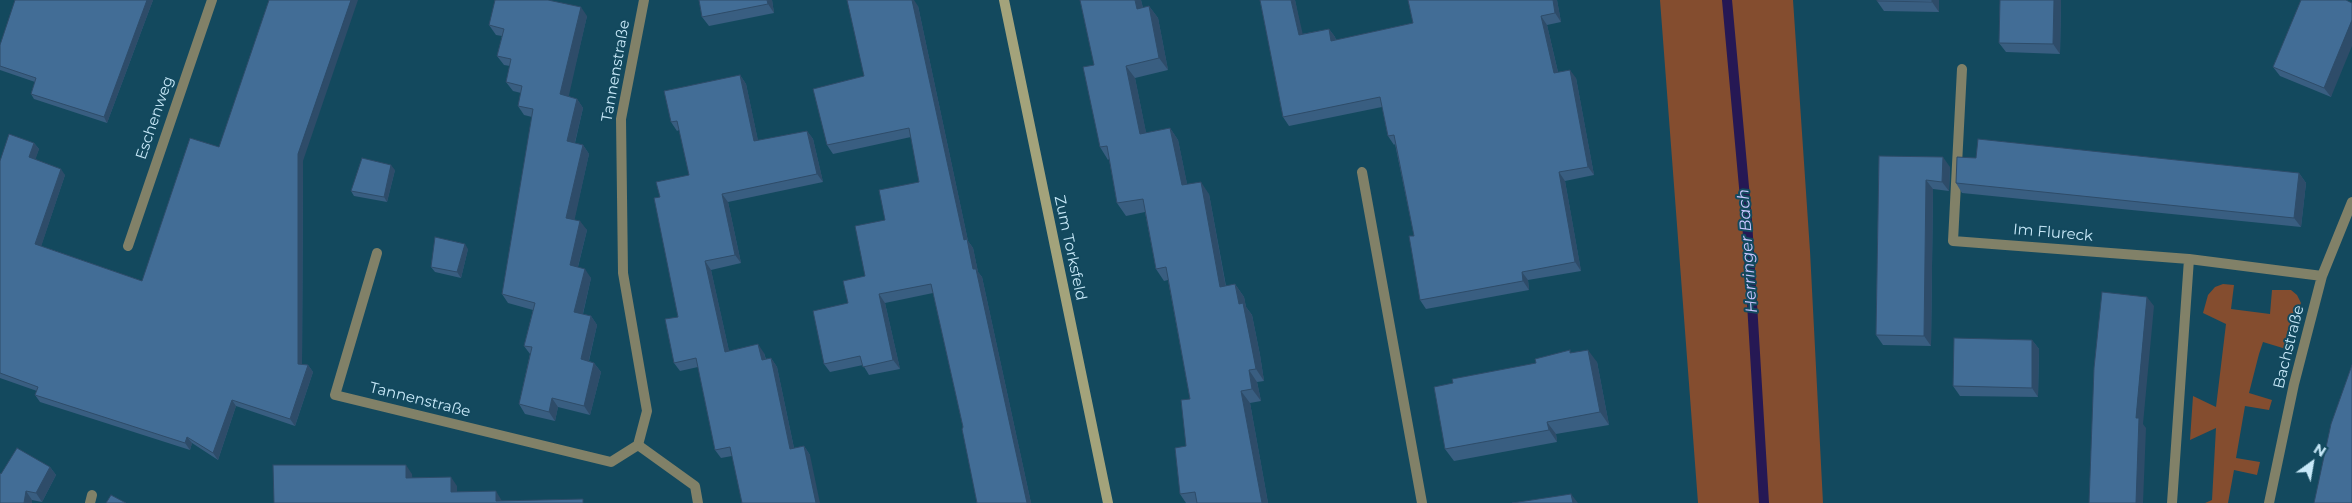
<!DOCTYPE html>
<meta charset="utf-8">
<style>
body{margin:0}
#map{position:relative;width:2352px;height:503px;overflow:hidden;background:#13495e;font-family:Montserrat,sans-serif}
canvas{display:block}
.north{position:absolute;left:2287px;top:438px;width:50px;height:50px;-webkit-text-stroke:4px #13495e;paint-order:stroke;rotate:32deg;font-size:14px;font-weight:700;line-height:20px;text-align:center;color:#c8e9f9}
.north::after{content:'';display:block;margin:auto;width:18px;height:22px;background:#c8e9f9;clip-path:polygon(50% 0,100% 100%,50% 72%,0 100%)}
</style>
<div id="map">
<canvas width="2352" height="503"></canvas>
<div class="north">N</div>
</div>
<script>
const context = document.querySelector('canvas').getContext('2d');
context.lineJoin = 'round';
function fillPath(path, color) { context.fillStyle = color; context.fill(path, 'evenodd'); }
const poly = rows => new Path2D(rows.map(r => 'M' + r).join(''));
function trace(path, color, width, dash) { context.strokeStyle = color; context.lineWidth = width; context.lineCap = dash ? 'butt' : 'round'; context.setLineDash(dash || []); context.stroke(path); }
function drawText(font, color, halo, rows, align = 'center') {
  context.font = font + ' Montserrat,sans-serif'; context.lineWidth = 4; context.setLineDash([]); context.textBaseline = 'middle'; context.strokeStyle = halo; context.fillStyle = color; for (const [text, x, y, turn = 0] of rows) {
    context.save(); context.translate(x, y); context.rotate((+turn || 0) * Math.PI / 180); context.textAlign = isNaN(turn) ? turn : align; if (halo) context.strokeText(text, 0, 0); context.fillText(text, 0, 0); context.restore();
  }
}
fillPath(poly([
 [1660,0,1793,0,1810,251,1823,503,1698,503],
 [2223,284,2234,285,2231,309,2270,314,2272,290,2291,290,2297,295,2301,303,2286,349,2263,342,2259,354,2249,393,2272,400,2269,410,2245,406,2236,458,2260,462,2257,475,2234,470,2228,503,2205,503,2212,500,2216,428,2190,440,2193,396,2216,407,2226,324,2203,313,2208,295,2215,287]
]), '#844d2f');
trace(poly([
 [1727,0,1747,220,1764,503]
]), '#261854', 10);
trace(poly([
 [1962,69,1953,241,2189,259,2322,276],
 [1362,172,1422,503],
 [128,246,212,0],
 [377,253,335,395,611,462,638,445,647,411,623,273,621,119,644,0],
 [638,445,695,486,698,503],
 [90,503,92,495],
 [2172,503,2189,259],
 [2269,503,2294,384,2322,276,2352,202]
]), '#818168', 10);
trace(poly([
 [1004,0,1108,503]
]), '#a3a37b', 10);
fillPath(poly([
 [153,0,107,123,34,99,31,94,35,82,0,70,0,45],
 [699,0,772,0,774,13,709,26,702,17],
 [1080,0,1141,0,1143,8,1149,6,1158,18,1168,70,1135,78,1146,133,1170,128,1178,140,1187,184,1209,194,1226,286,1235,284,1244,297,1246,307,1252,315,1260,355,1264,381,1257,382,1261,401,1250,403,1268,503,1186,503,1180,494,1186,446,1190,399,1168,280,1164,281,1156,269,1145,212,1126,216,1117,203,1109,159,1108,160,1100,147,1094,65],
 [1260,0,1295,0,1302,34,1329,29,1335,37,1336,40,1413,23,1408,0,1557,0,1561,22,1547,25,1558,72,1576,78,1594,175,1565,181,1581,271,1528,280,1529,290,1426,309,1420,300,1414,236,1395,144,1394,145,1388,136,1382,107,1289,126,1283,117],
 [1939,0,1939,12,1884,11,1877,1],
 [2000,0,2061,0,2060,54,2006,52,1999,43],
 [2352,3,2331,97,2280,76,2273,67],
 [918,6,968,241,973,248,978,272,982,277,1031,503,977,503,963,427,933,293,885,303,900,369,869,375,863,365,830,372,824,364,848,303,865,276,885,220,919,182,911,137,833,154,827,145,864,76],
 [587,16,568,96,577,99,583,108,575,143,583,145,589,154,574,220,587,230,578,267,591,278,583,314,591,316,597,325,589,361,594,363,601,372,590,415,558,407,555,421,525,414,519,404,530,354,524,346,533,310,508,303,502,294,532,117,524,115,518,106,521,93,513,91,506,82,510,66,504,65,497,56,502,36,496,35,489,25],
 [740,75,746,84,758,141,807,131,813,139,823,182,728,202,741,263,711,270,729,351,764,353,766,359,771,358,777,367,794,448,804,446,810,455,732,456,721,458,715,450,698,367,680,371,674,363,678,317,660,197,689,175,679,130,677,131,671,122],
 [34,143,39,149,35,159,65,175,41,246,142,281,303,161,302,364,308,365,313,372,295,426,236,406,218,460,192,443,190,450,40,402,35,395,37,391,0,378,0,161],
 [1879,156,1950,167,1949,191,1933,189,1931,346,1883,345,1876,335],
 [395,170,387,202,354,196,351,191],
 [2299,173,2306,183,2301,227,1962,193,1956,183],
 [468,249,461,278,435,272,431,267],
 [2032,340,2039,349,2038,397,1960,396,1953,386],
 [1572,353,1597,362,1609,425,1556,434,1557,442,1454,461,1445,449,1536,363],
 [50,467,56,475,42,502,32,500,32,503,0,503,1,474]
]), '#395e81');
fillPath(poly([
 [147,0,153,0,107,123,104,117],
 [351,0,358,0,303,161,302,370,298,364,298,154],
 [767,0,772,0,774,13,768,4],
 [912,0,914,0,918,6,968,241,973,248,978,272,982,277,1031,503,1027,503,973,269,964,240],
 [1135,0,1141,0,1146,21,1137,9],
 [1291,0,1295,0,1305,44,1299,35],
 [1553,0,1557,0,1561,22,1555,13],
 [1932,0,1939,0,1939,12,1932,2],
 [2054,0,2061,0,2060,54,2053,44],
 [1149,6,1158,18,1168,70,1159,58],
 [581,7,587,16,567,104,560,94],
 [1541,16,1547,25,1560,81,1554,73],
 [2352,20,2352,46,2331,97,2324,88],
 [1329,29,1335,37,1337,50,1331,41],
 [1126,66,1135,78,1149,147,1140,134],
 [1570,70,1576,78,1594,175,1588,167],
 [740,75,746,84,760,150,754,141],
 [577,99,583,108,573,150,567,141],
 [1170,128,1178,140,1190,198,1182,185],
 [807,131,813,139,823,182,817,174],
 [34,143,39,149,34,164,29,157],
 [583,145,589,154,573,227,566,218],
 [1943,157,1950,167,1949,191,1942,182],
 [391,165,395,170,387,202,384,197],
 [61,169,65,175,40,250,35,244],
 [1559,172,1565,181,1581,271,1575,262],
 [2299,173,2306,183,2301,227,2294,218],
 [1926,180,1933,189,1931,346,1924,336],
 [1201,182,1209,194,1228,299,1220,287],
 [722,194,728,202,741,263,735,255],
 [580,221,587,230,576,274,570,265],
 [465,244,468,249,461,278,457,272],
 [705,261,711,270,731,360,725,352],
 [585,269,591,278,581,321,574,312],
 [1522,272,1528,280,1529,290,1523,281],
 [1235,284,1244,297,1246,307,1252,315,1260,355,1264,381,1256,369,1239,304],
 [879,294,885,303,900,369,893,360],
 [2147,297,2154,306,2143,424,2146,428,2143,503,2136,503,2136,418],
 [591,316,597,325,587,368,581,359],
 [2032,340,2039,349,2038,397,2032,388],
 [758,344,764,353,768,369,762,360],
 [1588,350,1597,362,1609,425,1600,412],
 [771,358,777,367,796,458,790,449],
 [594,363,601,372,590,415,584,406],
 [308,365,313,372,295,426,290,419],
 [1249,370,1257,382,1261,401,1252,389],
 [1241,391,1250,403,1268,503,1262,503],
 [552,398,558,407,555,421,549,412],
 [232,400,236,406,218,460,213,453],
 [1547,422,1556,434,1557,442,1549,430],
 [187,437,192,443,190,450,185,443],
 [804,446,810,455,820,503,816,503],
 [406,465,412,474,413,487,406,478],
 [50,467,56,475,42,502,36,493],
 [451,477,457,486,457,501,451,492],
 [26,491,32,500,32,503,24,503],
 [496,491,502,501,496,501],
 [1571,494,1578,503,1573,503]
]), '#2e4c69');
const building = poly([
 [15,0,147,0,104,117,31,94,36,78,0,66,0,45,15,0],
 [269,0,351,0,298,154,298,364,308,365,290,419,232,400,213,453,187,437,185,443,35,395,38,387,0,373,0,161,9,134,34,143,29,157,61,169,35,244,142,281,190,138,219,147,269,0],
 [495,0,548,0,581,7,560,94,577,99,567,141,583,145,566,218,580,221,570,265,585,269,574,312,591,316,581,359,594,363,584,406,552,398,549,412,519,404,532,347,524,346,535,303,502,294,533,109,518,106,522,86,506,82,511,59,497,56,504,29,489,25,495,0],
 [699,0,767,0,768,4,702,17,699,0],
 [847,0,912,0,964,240,967,239,973,269,976,269,1027,503,977,503,962,429,963,427,931,284,879,294,893,360,863,367,860,356,824,364,813,311,848,303,843,281,865,276,855,226,885,220,879,190,919,182,909,128,827,145,813,89,864,76,847,0],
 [1080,0,1135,0,1137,9,1149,6,1159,58,1126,66,1140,134,1170,128,1182,185,1201,182,1220,287,1235,284,1239,304,1243,303,1251,343,1256,369,1249,370,1252,389,1241,391,1262,503,1197,503,1195,492,1180,494,1175,448,1186,446,1181,400,1190,399,1166,267,1156,269,1143,199,1117,203,1107,146,1100,147,1083,67,1094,65,1080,0],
 [1260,0,1291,0,1299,35,1329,29,1331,41,1413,23,1408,0,1553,0,1555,13,1541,16,1554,73,1570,70,1588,167,1559,172,1575,262,1522,272,1523,281,1420,300,1409,236,1414,236,1394,135,1388,136,1380,97,1283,117,1260,0],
 [1877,0,1932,0,1932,2,1877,1,1877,0],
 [2000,0,2054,0,2053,44,1999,43,2000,0],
 [2301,0,2346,0,2352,3,2352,20,2324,88,2273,67,2301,0],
 [740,75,754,141,807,131,817,174,722,194,735,255,705,261,725,352,758,344,762,360,771,358,790,449,804,446,816,503,742,503,730,447,715,450,696,358,674,363,665,319,678,317,654,198,660,197,656,182,689,175,677,121,671,122,664,91,740,75],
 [1978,139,2299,173,2294,218,1956,183,1957,157,1976,158,1978,139],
 [1879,156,1943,157,1942,182,1926,180,1924,336,1876,335,1879,156],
 [362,158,391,165,384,197,351,191,362,158],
 [435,237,465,244,457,272,431,267,435,237],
 [2102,292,2147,297,2136,418,2139,418,2136,503,2089,503,2094,368,2102,292],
 [1954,338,2032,340,2032,388,1953,386,1954,338],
 [1570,350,1570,353,1588,350,1600,412,1547,422,1549,430,1445,449,1434,387,1453,383,1452,379,1536,363,1535,359,1570,350],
 [2352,365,2352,503,2314,503,2331,424,2352,365],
 [17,448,50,467,36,493,26,491,24,503,0,503,0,473,1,474,17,448],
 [273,465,406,465,406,478,451,477,451,492,496,491,496,501,583,499,583,503,274,503,273,465],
 [1571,494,1573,503,1512,503,1571,494],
 [111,495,126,503,106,503,111,495]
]);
fillPath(building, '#426d96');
trace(building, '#2e4c69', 1);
drawText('15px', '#c8e9f9', '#13495e', [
 ["Tannenstraße",616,71,-80],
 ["Eschenweg",155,118,-71],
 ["Im Flureck",2053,233,5],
 ["Zum Torksfeld",1070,248,78],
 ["Bachstraße",2289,347,-76],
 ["Tannenstraße",420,400,14]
]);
drawText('italic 16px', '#c9c5fe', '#13495e', [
 ["Herringer Bach",1748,251,-94]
]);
</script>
